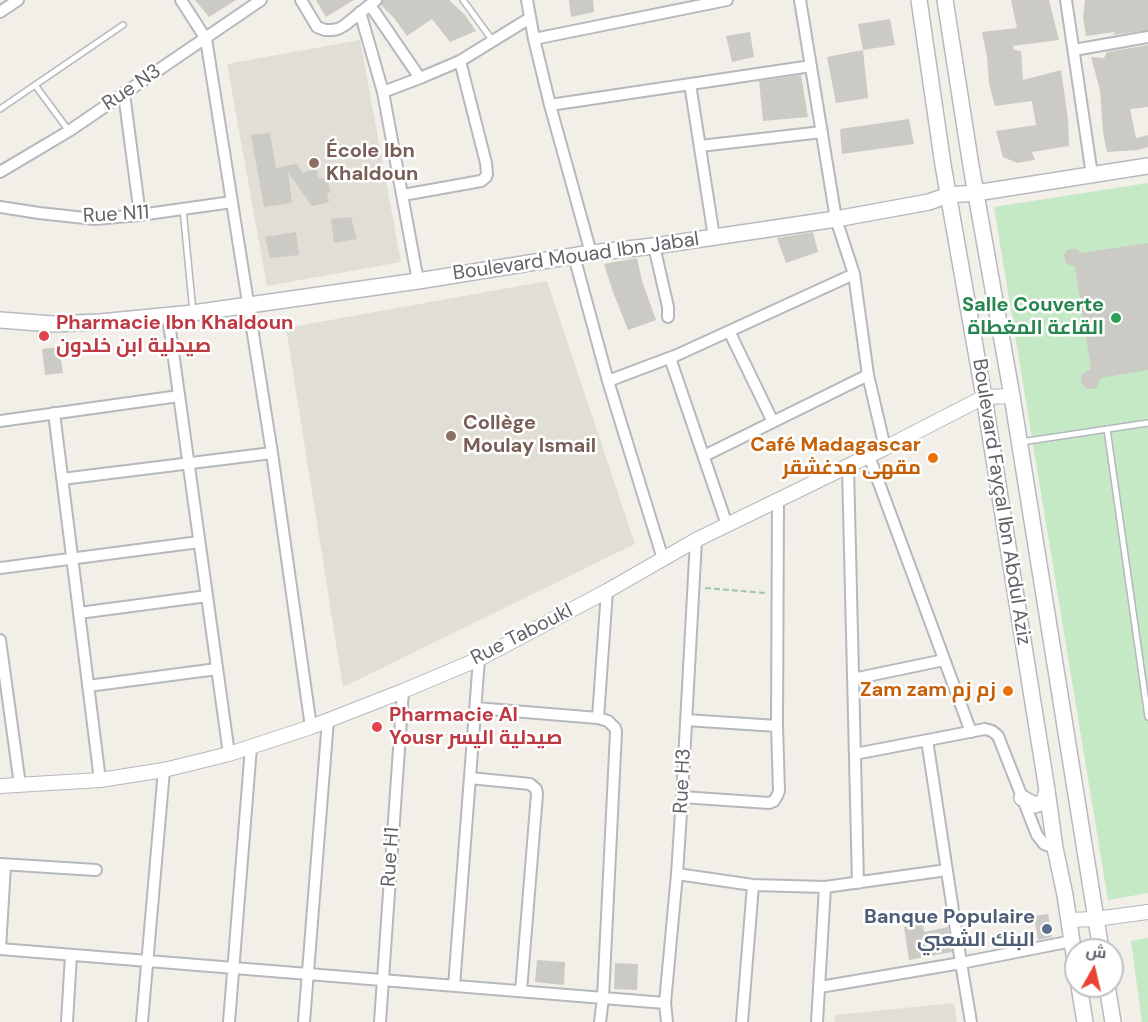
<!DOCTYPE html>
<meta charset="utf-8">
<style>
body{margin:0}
#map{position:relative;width:1148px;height:1022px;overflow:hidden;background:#f1efe8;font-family:"DM Sans",Cairo,sans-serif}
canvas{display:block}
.north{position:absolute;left:1064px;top:938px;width:60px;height:60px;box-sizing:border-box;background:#fff;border:2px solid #bfc1c3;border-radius:50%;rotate:8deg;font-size:16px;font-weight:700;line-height:24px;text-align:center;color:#5f6368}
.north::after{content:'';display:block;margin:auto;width:21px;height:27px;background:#ea4335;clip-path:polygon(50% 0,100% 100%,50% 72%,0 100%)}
</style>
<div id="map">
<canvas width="1148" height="1022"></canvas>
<div class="north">ش</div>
</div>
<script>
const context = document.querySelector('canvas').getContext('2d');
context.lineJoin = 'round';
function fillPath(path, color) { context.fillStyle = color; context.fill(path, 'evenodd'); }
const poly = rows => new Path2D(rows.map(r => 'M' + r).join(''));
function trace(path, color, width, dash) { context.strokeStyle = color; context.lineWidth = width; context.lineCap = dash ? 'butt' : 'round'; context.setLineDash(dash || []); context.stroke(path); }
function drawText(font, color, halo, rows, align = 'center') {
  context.font = font + ' "DM Sans",Cairo,sans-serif'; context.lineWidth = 5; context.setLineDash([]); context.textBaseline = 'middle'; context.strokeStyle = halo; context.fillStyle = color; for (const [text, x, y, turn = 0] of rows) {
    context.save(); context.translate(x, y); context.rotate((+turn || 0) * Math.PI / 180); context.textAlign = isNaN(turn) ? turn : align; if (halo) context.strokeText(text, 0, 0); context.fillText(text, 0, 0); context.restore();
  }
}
fillPath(poly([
 [360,40,401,262,267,286,227,64],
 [547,281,635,544,343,687,286,328],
 [954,1003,957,1022,834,1022,835,1015]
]), '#e1ded6');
fillPath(poly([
 [1148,183,1148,893,1108,900,994,207],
 [1148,938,1148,1022,1142,1022,1131,941]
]), '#c5e8c5');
fillPath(poly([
 [195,0,236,0,209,17],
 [316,0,354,0,326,17],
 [383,0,449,0,465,15,476,31,450,42,432,19,407,36,394,18,381,5],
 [569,0,593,0,594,12,571,17],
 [1011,0,1049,0,1059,40,1013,46,1014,50,1021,51,1023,80,1061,70,1068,119,1069,146,1032,152,1035,160,1017,163,1003,157,996,131,1036,125,1032,101,995,106,989,83,987,57,982,32,1017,28],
 [1085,0,1148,0,1148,30,1113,35,1115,32,1086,36,1083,18],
 [890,19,895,45,863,50,858,24],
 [750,32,754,57,732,62,726,36],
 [1148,45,1148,107,1130,109,1136,138,1148,135,1148,147,1138,150,1107,152,1103,132,1100,90,1091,57,1104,58,1107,52],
 [863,50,868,98,836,103,827,57],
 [801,75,808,117,763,121,759,81],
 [909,119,914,144,842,154,840,129],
 [270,133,276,168,297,164,302,173,317,169,318,177,328,180,330,192,327,194,329,202,312,206,288,172,292,203,264,207,251,135],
 [351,217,357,239,334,243,331,219],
 [296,232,299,255,270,258,265,237],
 [813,232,818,252,786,263,777,238],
 [1148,243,1148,370,1101,378,1097,387,1094,389,1088,389,1084,387,1081,381,1082,374,1091,369,1075,267,1066,263,1064,255,1067,250,1071,249,1077,249,1081,253],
 [637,258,642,281,656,320,628,330,613,292,604,264],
 [59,347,63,373,45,375,42,349],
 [1048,914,1052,937,1038,940,1034,916],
 [923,924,924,932,948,927,952,952,909,960,904,927],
 [537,960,565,962,564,985,535,982],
 [615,963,638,964,637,990,614,989]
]), '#cccac5');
const service = poly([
 [463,0,493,41],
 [35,85,69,131],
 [0,109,123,25],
 [183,209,193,312],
 [1107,429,1148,717],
 [1021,442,1148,423]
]);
const minor = poly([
 [181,0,206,39,272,453,311,727],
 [301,0,317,27,325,30,332,30,338,29,345,25,376,0],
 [527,0,534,39,550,105,591,253],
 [800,0,836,219,854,274,868,375,885,448],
 [1066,0,1092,175],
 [370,5,420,78],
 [0,12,18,0],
 [360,12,383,92,418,281],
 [534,39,727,0],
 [1074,50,1148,37],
 [690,84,714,237],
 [383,92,420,78,460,61,530,18],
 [124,94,140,215],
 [550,105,811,66],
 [700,146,822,132],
 [0,172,69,131,261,0],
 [403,195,481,181,486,177,487,174,486,163,460,61],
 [0,207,39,213,94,219,140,215,232,202],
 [654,246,668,307,668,317],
 [574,256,608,381,663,559],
 [168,316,229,754],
 [729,331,773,422],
 [670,358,727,525],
 [608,381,677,355,854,274],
 [54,413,100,780],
 [0,421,179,396],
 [704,456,868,375],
 [869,456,971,732],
 [848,467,858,883],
 [62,479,272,453],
 [0,568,199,542],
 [79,613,207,596],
 [0,640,20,785],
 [853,679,944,660],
 [88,686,217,669],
 [476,708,598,718,608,721,615,728,616,732,603,998,600,1022],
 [598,718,607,591],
 [686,720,777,726],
 [927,740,961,963,971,1022],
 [855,754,985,729,992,731,998,736,1037,835,1044,844,1055,848],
 [470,778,530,784,536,789,537,794,521,991],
 [682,797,769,803,774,801,777,796,779,791,777,726,778,500],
 [0,864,96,870],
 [677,874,753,885,825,887,947,870],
 [0,949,665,1003],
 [0,949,5,865],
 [454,986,479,659],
 [820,987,961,963,1072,941],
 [67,1022,71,955],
 [142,1022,164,770],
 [229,1022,251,747],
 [304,1022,328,720],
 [380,1022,403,691],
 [667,1022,665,1003,677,874,682,797,696,540],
 [742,1022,753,885],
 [817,1022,825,887]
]);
const tertiary = poly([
 [0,786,100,780,164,770,229,754,311,727,403,691,479,659,607,591,696,540,885,448,984,397,1012,396],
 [1069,920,1096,919,1148,912]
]);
const secondary = poly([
 [919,0,943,165,984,397,1047,790,1055,848,1065,895,1076,968],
 [945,0,971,166,1012,396,1101,950],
 [0,320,52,324,100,322,193,313,418,281,591,253,654,246,836,219,929,202,948,195,976,193,1148,166],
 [1022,798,1035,805,1041,803,1044,801,1047,790],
 [1079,986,1085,1022],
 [1107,986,1113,1022]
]);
trace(service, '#b5b8bc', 8);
trace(minor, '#b5b8bc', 14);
trace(tertiary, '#b5b8bc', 16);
trace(secondary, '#b6babf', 18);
trace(poly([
 [705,588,765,593]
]), '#9cc7a9', 2, [6, 3]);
trace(service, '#fff', 5);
trace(minor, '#fff', 10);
trace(tertiary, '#fff', 14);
trace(secondary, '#fff', 15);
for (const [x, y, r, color] of [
 [314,163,6,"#8d6e63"],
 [1116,318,6,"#2e9e5b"],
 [44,336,6,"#e0444e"],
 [451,436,6,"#8d6e63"],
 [933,458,6,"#e8710a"],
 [1008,691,6,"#e8710a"],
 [377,727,6,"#e0444e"],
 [1047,929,6,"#5c6f8a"]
]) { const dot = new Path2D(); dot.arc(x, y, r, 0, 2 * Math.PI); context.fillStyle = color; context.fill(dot); trace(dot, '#fff', 2); }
drawText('20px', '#5f6368', '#fff', [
 ["Rue N3",132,88,-34],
 ["Rue N11",116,215,-3],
 ["Boulevard Mouad Ibn Jabal",576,257,-8],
 ["Boulevard Fayçal Ibn Abdul Aziz",1001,502,81],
 ["Rue Taboukl",522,635,-27],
 ["Rue H3",683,781,-87],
 ["Rue H1",391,857,-86]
]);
drawText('bold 20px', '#785e54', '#fff', [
 ["École Ibn",326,152],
 ["Khaldoun",326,175],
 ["Collège",463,424],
 ["Moulay Ismail",463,447]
], 'left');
drawText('bold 20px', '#27864d', '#fff', [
 ["Salle Couverte",1104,306],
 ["القاعة المغطاة",1104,329]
], 'right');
drawText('bold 20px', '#be3a42', '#fff', [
 ["Pharmacie Ibn Khaldoun",56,324],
 ["صيدلية ابن خلدون",56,347],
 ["Pharmacie Al",389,716],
 ["Yousr صيدلية اليسر",389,739]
], 'left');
drawText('bold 20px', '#c56008', '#fff', [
 ["Café Madagascar",921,446],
 ["مقهى مدغشقر",921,469],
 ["Zam zam زم زم",996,691]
], 'right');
drawText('bold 20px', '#4e5e75', '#fff', [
 ["Banque Populaire",1035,918],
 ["البنك الشعبي",1035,941]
], 'right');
</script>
